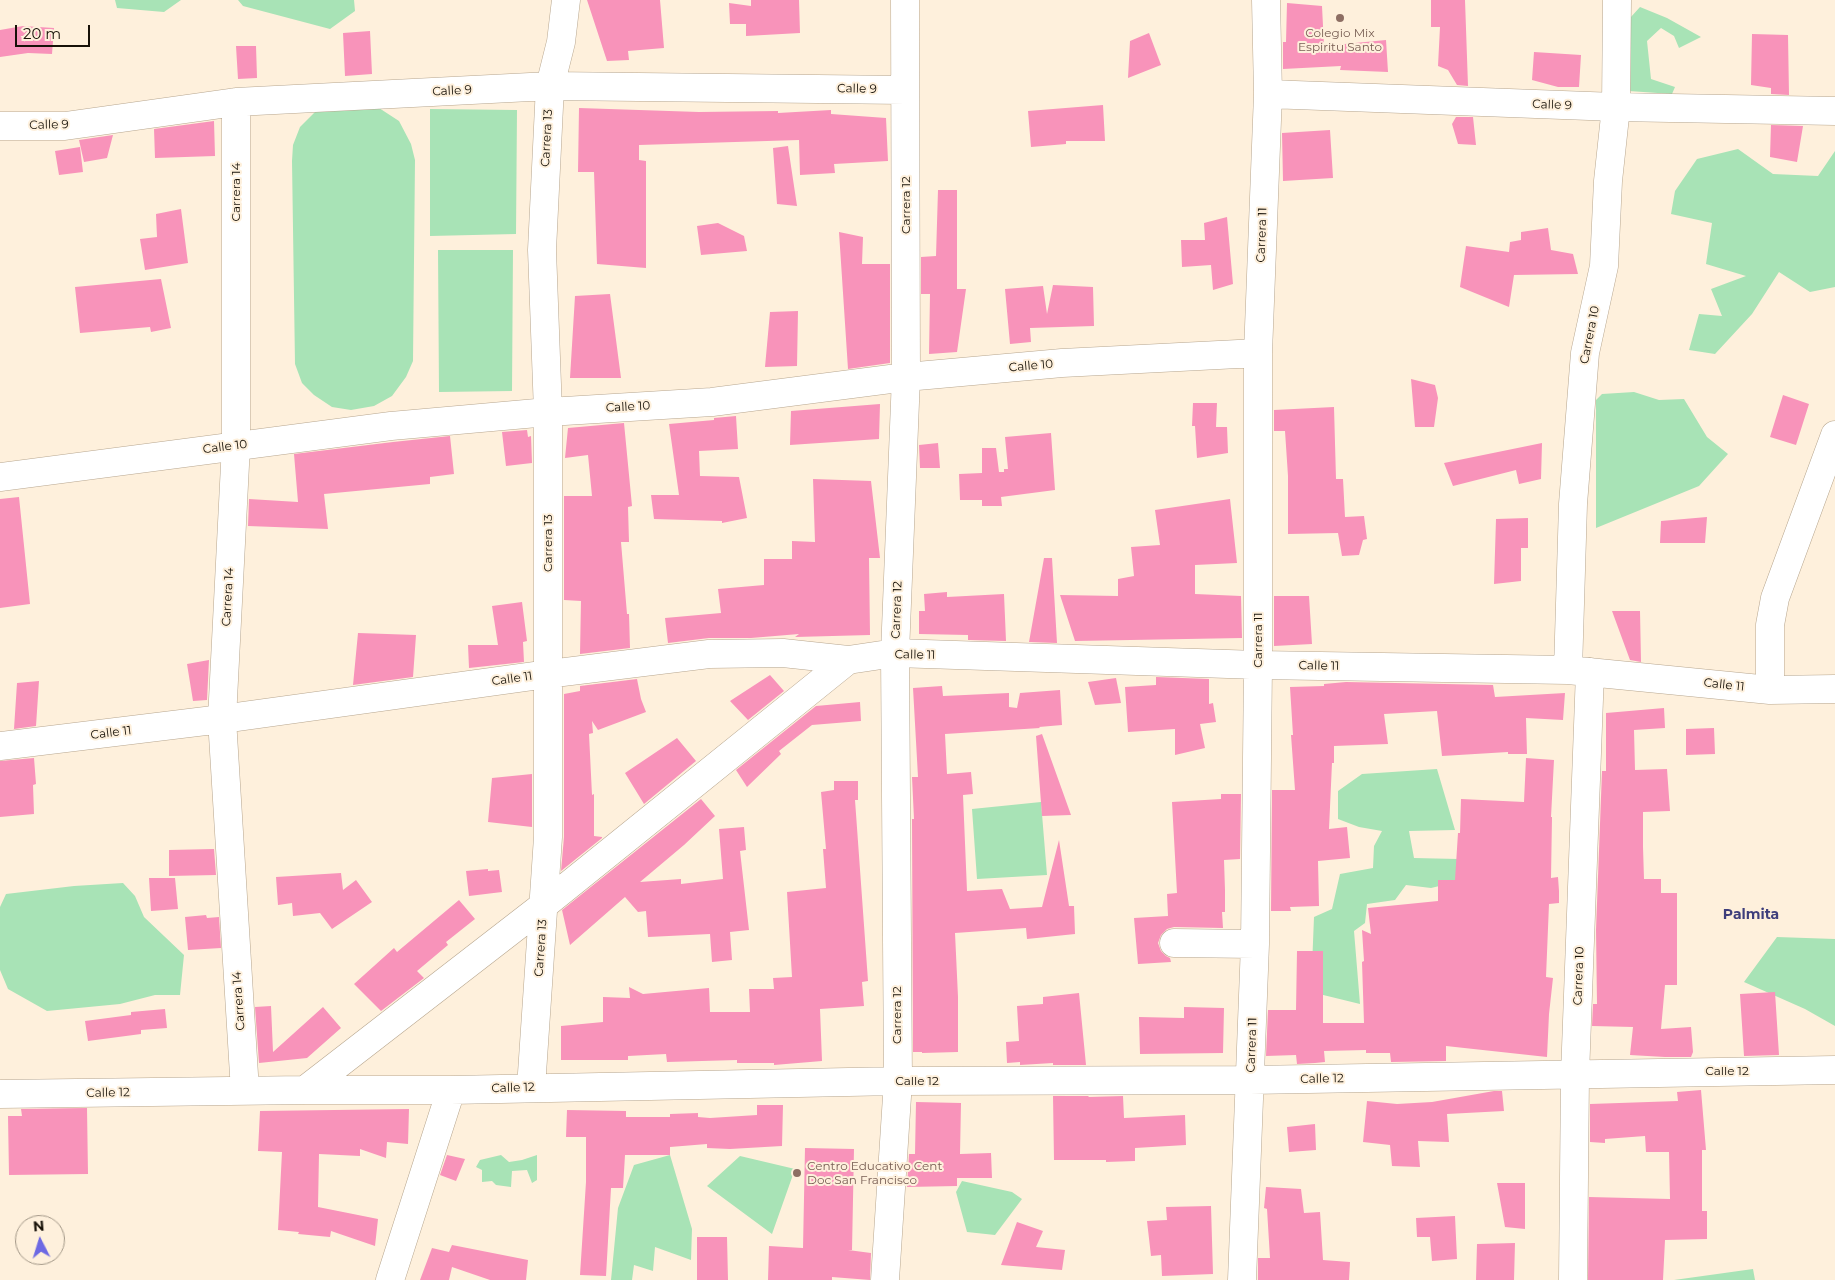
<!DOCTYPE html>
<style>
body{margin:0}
#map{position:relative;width:1835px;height:1280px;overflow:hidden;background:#fef0dc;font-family:Montserrat,sans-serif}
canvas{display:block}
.north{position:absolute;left:15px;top:1215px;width:50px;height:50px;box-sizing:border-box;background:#fef0dc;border:1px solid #a29787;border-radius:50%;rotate:355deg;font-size:14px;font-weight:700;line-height:20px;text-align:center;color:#171108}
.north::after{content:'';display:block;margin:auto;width:18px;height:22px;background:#6d69e3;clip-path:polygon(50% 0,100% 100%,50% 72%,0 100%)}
.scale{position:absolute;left:15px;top:25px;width:75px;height:22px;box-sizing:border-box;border:2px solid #171108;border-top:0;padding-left:6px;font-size:15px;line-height:18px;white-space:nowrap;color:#171108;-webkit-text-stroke:4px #fef0dc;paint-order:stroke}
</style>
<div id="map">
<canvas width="1835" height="1280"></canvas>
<div class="north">N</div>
<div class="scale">20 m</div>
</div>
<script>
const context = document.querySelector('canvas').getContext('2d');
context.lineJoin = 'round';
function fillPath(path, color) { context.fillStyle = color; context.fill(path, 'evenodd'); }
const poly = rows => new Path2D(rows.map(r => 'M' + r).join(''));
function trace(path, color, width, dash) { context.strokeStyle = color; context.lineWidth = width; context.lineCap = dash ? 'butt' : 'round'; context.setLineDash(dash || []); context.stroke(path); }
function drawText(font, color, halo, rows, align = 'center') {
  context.font = font + ' Montserrat,sans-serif'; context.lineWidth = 4; context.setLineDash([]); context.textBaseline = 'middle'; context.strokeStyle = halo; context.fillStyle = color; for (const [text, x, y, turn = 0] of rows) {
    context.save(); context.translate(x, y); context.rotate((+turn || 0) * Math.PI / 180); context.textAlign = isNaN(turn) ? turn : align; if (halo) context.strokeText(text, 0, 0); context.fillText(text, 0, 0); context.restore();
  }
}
fillPath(poly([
 [115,0,181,0,164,12,117,8],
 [238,0,354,0,355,11,330,29,243,6],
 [1640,7,1667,18,1701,37,1679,48,1674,36,1661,28,1647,41,1651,79,1675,87,1672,94,1629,91,1630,18],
 [379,108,399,121,411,144,415,160,413,361,406,377,392,396,374,406,351,410,332,407,314,395,302,383,295,364,292,161,293,145,300,127,316,111],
 [430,109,517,110,516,234,430,236],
 [1738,149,1773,174,1818,176,1835,151,1835,287,1810,292,1779,272,1752,314,1715,354,1689,350,1699,314,1722,316,1711,289,1746,276,1706,264,1712,223,1671,214,1675,191,1697,159],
 [438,250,513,250,512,391,439,392],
 [1634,392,1659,400,1684,399,1707,437,1728,454,1699,486,1596,528,1596,400,1602,394],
 [1437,769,1455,830,1409,831,1414,858,1458,859,1477,877,1431,888,1406,885,1395,900,1367,904,1365,923,1354,931,1360,1004,1311,992,1314,917,1332,909,1340,874,1373,868,1374,846,1382,831,1359,827,1338,819,1338,791,1362,774],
 [1041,802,1047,875,977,879,972,809],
 [123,883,135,896,144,917,184,955,180,995,155,995,120,1004,47,1011,8,989,0,970,0,907,6,894,74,886],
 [1777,937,1835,939,1835,1026,1805,1009,1744,982],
 [501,1155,509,1162,522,1160,537,1155,537,1180,532,1183,527,1170,512,1171,511,1187,496,1185,492,1181,482,1182,482,1170,476,1167,480,1160],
 [670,1155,692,1229,691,1260,655,1247,653,1271,634,1265,632,1280,611,1280,618,1208,634,1165],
 [740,1156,795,1169,772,1234,707,1186],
 [962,1181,1012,1192,1022,1199,995,1235,967,1232,956,1192],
 [1753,1269,1755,1280,1674,1280]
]), '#a8e3b6');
fillPath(poly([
 [587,0,660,0,664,48,628,51,629,60,607,61],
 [751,0,799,0,800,33,746,36,746,24,730,24,729,3,751,6],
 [1431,0,1465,0,1468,86,1457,85,1448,70,1438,66,1440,27,1431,27],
 [1287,3,1322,6,1324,46,1386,40,1388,72,1340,70,1341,66,1283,69,1283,42,1286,42],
 [23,26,54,28,52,54,28,53,0,57,0,30],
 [370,31,372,74,345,76,343,33],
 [1149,33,1161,65,1128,78,1130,41],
 [1752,34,1788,35,1789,95,1771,94,1771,88,1751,85],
 [236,46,256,46,257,78,238,79],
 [1534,52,1581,55,1579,87,1558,87,1532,80],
 [1103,105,1105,141,1066,141,1066,144,1031,147,1028,111],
 [579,108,699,112,778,111,778,113,831,110,831,114,886,118,888,161,834,164,835,173,800,175,799,140,639,145,639,160,646,161,646,268,597,264,594,172,578,172],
 [1456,117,1473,117,1476,145,1458,144,1452,124],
 [214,121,215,156,155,158,154,129],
 [1771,125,1803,126,1797,162,1770,157],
 [1330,130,1333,178,1283,181,1282,133],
 [113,135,107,158,84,162,79,140],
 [788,146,797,206,777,204,773,148],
 [80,147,83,172,59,175,55,151],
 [938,190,957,190,957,289,966,289,957,352,929,354,930,294,921,294,921,257,936,256],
 [181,209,188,263,145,270,140,239,157,237,156,214],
 [1227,217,1233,284,1213,290,1211,265,1182,267,1181,240,1205,240,1204,223],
 [718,223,744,236,747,251,701,255,697,226],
 [1548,228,1551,250,1573,254,1578,274,1514,275,1509,307,1460,287,1466,246,1509,252,1510,242,1521,240,1521,232],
 [839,232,863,237,862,264,890,264,890,363,848,369],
 [161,279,171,328,151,332,150,327,80,333,75,287],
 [1053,285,1093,287,1094,326,1030,328,1031,342,1010,344,1005,289,1043,286,1047,314],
 [610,294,621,378,570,378,575,296],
 [798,311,797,366,765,367,770,312],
 [1411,379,1435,385,1438,398,1434,427,1415,427],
 [1783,395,1809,404,1796,445,1770,437],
 [1193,403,1217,403,1216,427,1227,427,1228,453,1197,458,1195,426,1192,426],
 [880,404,879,439,790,445,791,411],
 [1334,407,1336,479,1343,479,1345,517,1364,516,1367,539,1363,540,1359,555,1342,556,1338,533,1288,534,1288,476,1285,431,1274,431,1274,410],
 [736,416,738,449,699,451,700,476,739,477,747,518,722,523,722,521,654,519,651,495,679,495,669,424,714,420,714,418],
 [624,423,632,506,628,507,629,542,621,542,627,614,629,614,630,648,580,654,581,601,564,600,564,496,592,496,588,455,565,458,568,428],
 [527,430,528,437,531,436,532,463,506,466,502,432],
 [1051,433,1055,490,1001,497,1002,506,982,506,982,500,960,500,959,474,982,473,982,448,996,448,999,472,1004,472,1004,469,1008,469,1005,437],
 [450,436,454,474,430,477,430,484,324,494,328,529,248,526,249,499,298,502,294,454,393,442],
 [938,443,940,468,920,468,919,445],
 [1542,443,1541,479,1519,484,1516,470,1453,486,1444,463],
 [813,479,871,481,880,558,869,558,870,635,795,637,799,634,751,638,709,638,668,643,665,618,721,613,718,589,764,585,764,559,792,559,792,541,815,542],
 [19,497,30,604,0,608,0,499],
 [1230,499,1237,563,1195,565,1195,594,1241,596,1242,638,1075,641,1060,595,1118,596,1118,579,1134,576,1131,547,1160,545,1155,510],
 [1707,517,1705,543,1660,543,1661,521],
 [1528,518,1528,548,1521,548,1521,581,1494,584,1496,519],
 [1044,558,1052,558,1057,643,1029,642],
 [947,592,947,597,1004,594,1006,641,968,640,968,635,919,634,919,611,925,611,924,594],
 [1274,596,1309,596,1312,644,1274,646],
 [522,602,527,641,523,642,524,662,469,668,468,645,498,645,492,606],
 [1612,611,1640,611,1641,662,1630,660],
 [358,633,416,635,413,677,353,685],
 [209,660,207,700,193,701,187,664],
 [770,675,784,691,748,720,730,701],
 [1156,677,1209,679,1209,704,1213,703,1216,722,1200,724,1205,748,1175,755,1175,729,1128,732,1125,687,1156,685],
 [1116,678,1121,703,1095,705,1088,682],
 [637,679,641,699,646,712,598,730,592,721,593,733,589,734,592,795,594,794,594,836,602,837,602,838,561,871,564,837,564,694,580,691,580,686],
 [39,681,36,726,14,729,17,683],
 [1346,682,1493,685,1495,697,1565,693,1563,720,1526,718,1527,754,1508,754,1508,752,1442,756,1437,711,1384,714,1388,744,1334,746,1334,763,1332,763,1329,829,1347,827,1350,858,1318,861,1319,906,1290,907,1291,911,1271,911,1272,790,1295,790,1291,735,1293,735,1290,687,1324,686,1324,684],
 [942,686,943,696,1009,693,1009,707,1017,708,1020,693,1060,690,1062,725,1039,727,1040,728,945,734,947,774,971,772,973,794,963,795,967,891,1002,889,1010,909,1042,907,1059,840,1069,906,1074,906,1075,934,1027,939,1026,928,955,933,958,997,958,1052,922,1053,922,1052,913,1052,912,819,914,819,912,777,918,777,913,688],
 [860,702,861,721,812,725,779,751,781,754,747,787,736,770,816,706],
 [1664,708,1665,728,1634,730,1635,770,1667,769,1670,811,1643,812,1643,847,1644,879,1661,879,1661,893,1677,893,1677,985,1665,985,1661,1029,1691,1027,1693,1052,1691,1057,1665,1057,1630,1055,1633,1027,1592,1026,1593,1004,1597,1004,1596,930,1602,771,1606,771,1606,713],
 [1714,728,1715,754,1686,755,1686,729],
 [1042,734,1071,815,1042,816,1036,736],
 [677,738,696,761,644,804,625,773],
 [34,758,36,784,33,785,34,814,0,817,0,761],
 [1526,758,1554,760,1551,817,1552,817,1551,878,1558,877,1559,891,1559,903,1549,904,1546,977,1553,978,1549,1014,1547,1057,1446,1046,1446,1061,1391,1062,1390,1053,1366,1053,1366,1050,1324,1051,1325,1062,1315,1063,1297,1064,1296,1055,1266,1056,1268,1010,1296,1010,1297,951,1323,951,1323,1023,1364,1023,1362,962,1364,961,1362,930,1371,934,1368,908,1438,901,1438,880,1455,880,1458,833,1460,833,1461,799,1524,802],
 [532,774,532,827,488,822,492,778],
 [834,781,858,781,858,800,855,800,868,981,862,982,864,1006,820,1009,822,1061,774,1065,774,1063,737,1063,737,1060,667,1062,666,1054,628,1056,628,1060,561,1060,561,1026,603,1022,603,997,630,998,629,987,643,994,709,988,710,1012,750,1012,749,989,774,989,773,978,792,977,787,892,826,888,823,849,826,849,821,792,834,790],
 [1221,794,1241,794,1240,859,1224,860,1225,890,1225,912,1222,912,1223,928,1174,927,1167,929,1161,935,1158,943,1161,951,1166,956,1170,958,1171,962,1138,964,1134,918,1168,916,1167,894,1177,893,1172,802,1221,799],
 [701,799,715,816,684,845,640,882,681,879,681,884,723,879,719,829,744,827,746,850,740,851,749,930,730,932,732,960,712,962,710,934,648,937,646,911,638,912,625,897,570,945,562,910],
 [214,849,216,875,169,876,169,850],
 [488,869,488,871,499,870,502,892,469,896,466,871],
 [341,873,343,890,356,880,372,902,332,929,320,913,293,916,292,903,278,905,276,877],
 [149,878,175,878,178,909,151,911],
 [459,900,475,919,446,942,448,945,417,971,424,978,381,1011,354,984,394,948,397,952],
 [206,915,207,918,219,917,221,948,188,950,185,917],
 [1775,992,1779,1055,1744,1056,1740,994],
 [1079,993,1086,1065,1053,1065,1053,1063,1020,1065,1020,1062,1007,1063,1006,1042,1019,1041,1017,1006,1043,1004,1043,997],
 [271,1006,273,1052,323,1007,341,1028,307,1058,259,1063,255,1007],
 [1184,1007,1224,1008,1223,1053,1140,1054,1139,1017,1184,1018],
 [165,1009,167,1028,141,1030,141,1034,88,1041,85,1021,131,1015,131,1012],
 [1701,1090,1706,1150,1702,1150,1702,1211,1707,1211,1707,1239,1665,1240,1663,1280,1588,1280,1589,1197,1670,1199,1669,1152,1646,1152,1645,1136,1605,1139,1605,1143,1590,1142,1590,1104,1678,1101,1677,1092],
 [1494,1091,1502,1091,1504,1111,1447,1114,1449,1142,1418,1141,1420,1167,1392,1166,1390,1145,1363,1142,1367,1101,1397,1104,1432,1102],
 [1053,1096,1088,1096,1089,1097,1123,1096,1124,1118,1185,1115,1186,1145,1135,1148,1135,1161,1106,1162,1106,1160,1054,1160],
 [916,1102,961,1103,960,1154,991,1153,992,1178,957,1178,957,1186,907,1187,909,1154,915,1154],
 [757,1105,783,1105,782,1146,730,1149,707,1148,707,1144,670,1147,670,1155,625,1155,623,1188,611,1188,606,1276,580,1275,586,1182,586,1137,566,1137,567,1110,626,1111,626,1117,670,1117,670,1114,698,1113,698,1117,710,1118,757,1115],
 [87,1108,88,1174,9,1175,8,1116,22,1116,21,1109],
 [409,1109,408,1144,387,1142,386,1158,360,1149,360,1156,319,1154,318,1207,378,1219,375,1246,331,1231,330,1237,298,1234,299,1232,278,1230,282,1152,258,1151,260,1111],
 [1315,1124,1316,1150,1289,1152,1287,1127],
 [805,1148,854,1149,852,1250,848,1250,871,1253,870,1280,832,1277,832,1280,768,1280,769,1246,803,1248],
 [447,1155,465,1159,456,1181,440,1175],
 [1497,1183,1525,1183,1525,1229,1505,1227],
 [1266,1187,1301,1189,1304,1213,1320,1212,1323,1260,1350,1262,1349,1280,1258,1280,1258,1258,1270,1258,1267,1209,1264,1208],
 [1211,1206,1213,1274,1162,1276,1161,1255,1151,1256,1147,1221,1167,1220,1166,1207],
 [1455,1216,1457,1259,1432,1261,1430,1237,1417,1237,1416,1218],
 [1017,1222,1043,1231,1036,1247,1065,1250,1062,1270,1001,1265],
 [697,1237,727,1237,728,1280,697,1280],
 [1515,1243,1514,1280,1476,1280,1477,1244],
 [452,1245,528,1260,526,1280,490,1280,452,1267,449,1280,420,1280,432,1248,449,1252]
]), '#f893ba');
const minor = poly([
 [1268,94,1616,107,1835,111],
 [236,102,236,445,222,719,245,1091],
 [0,126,65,126,236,102,550,86,905,90],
 [0,477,391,426,548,412,712,402,906,377,1062,363,1258,353],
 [1568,670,1573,504,1585,353,1604,266,1608,181,1616,107,1617,0],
 [1770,690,1770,625,1775,598,1835,435],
 [0,746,222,719,548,674,709,654,783,653,848,660,895,653,1258,665,1568,670,1770,690,1835,689],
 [1174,943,1255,944],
 [531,1088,548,837,548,412,542,250,550,86,561,42,566,0],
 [305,1090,544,905,848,660],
 [0,1094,305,1090,451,1090,898,1081,1250,1080,1835,1070],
 [1573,1279,1575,1075,1590,672],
 [390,1280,451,1090],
 [885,1280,898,1081,895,653,906,377,905,0],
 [1242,1280,1255,944,1258,665,1258,353,1268,94,1266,0]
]);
trace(minor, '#b7a68f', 29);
trace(minor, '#fff', 28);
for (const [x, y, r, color] of [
 [1340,18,5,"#8d6e63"],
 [797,1173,5,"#8d6e63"]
]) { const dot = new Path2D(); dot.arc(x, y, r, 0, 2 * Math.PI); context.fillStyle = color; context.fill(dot); trace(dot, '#fef0dc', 2); }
drawText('12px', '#785e54', '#fef0dc', [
 ["Colegio Mix",1340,33],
 ["Espiritu Santo",1340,47],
 ["Centro Educativo Cent",807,1166,"left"],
 ["Doc San Francisco",807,1180,"left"]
]);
drawText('12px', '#171108', '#fef0dc', [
 ["Calle 9",857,89,1],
 ["Calle 9",452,91,-3],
 ["Calle 9",1552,105,2],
 ["Calle 9",49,125,-1],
 ["Carrera 13",547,138,-87],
 ["Carrera 14",236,192,-90],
 ["Carrera 12",906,205,-90],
 ["Carrera 11",1262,235,-88],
 ["Carrera 10",1590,335,-79],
 ["Calle 10",1031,366,-5],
 ["Calle 10",628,407,-3],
 ["Calle 10",225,447,-7],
 ["Carrera 13",548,543,-90],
 ["Carrera 14",228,597,-87],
 ["Carrera 12",897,610,-88],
 ["Carrera 11",1258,640,-90],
 ["Calle 11",915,655,1],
 ["Calle 11",1319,666,1],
 ["Calle 11",512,679,-8],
 ["Calle 11",1724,685,6],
 ["Calle 11",111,733,-7],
 ["Carrera 13",541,948,-86],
 ["Carrera 10",1579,976,-88],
 ["Carrera 14",239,1001,-94],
 ["Carrera 12",897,1015,-90],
 ["Carrera 11",1252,1045,-88],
 ["Calle 12",1727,1071],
 ["Calle 12",1322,1079,-1],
 ["Calle 12",917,1081],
 ["Calle 12",513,1088,-2],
 ["Calle 12",108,1093,-1]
]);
drawText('bold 14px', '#3e3e7b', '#fef0dc', [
 ["Palmita",1751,915]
]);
</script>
